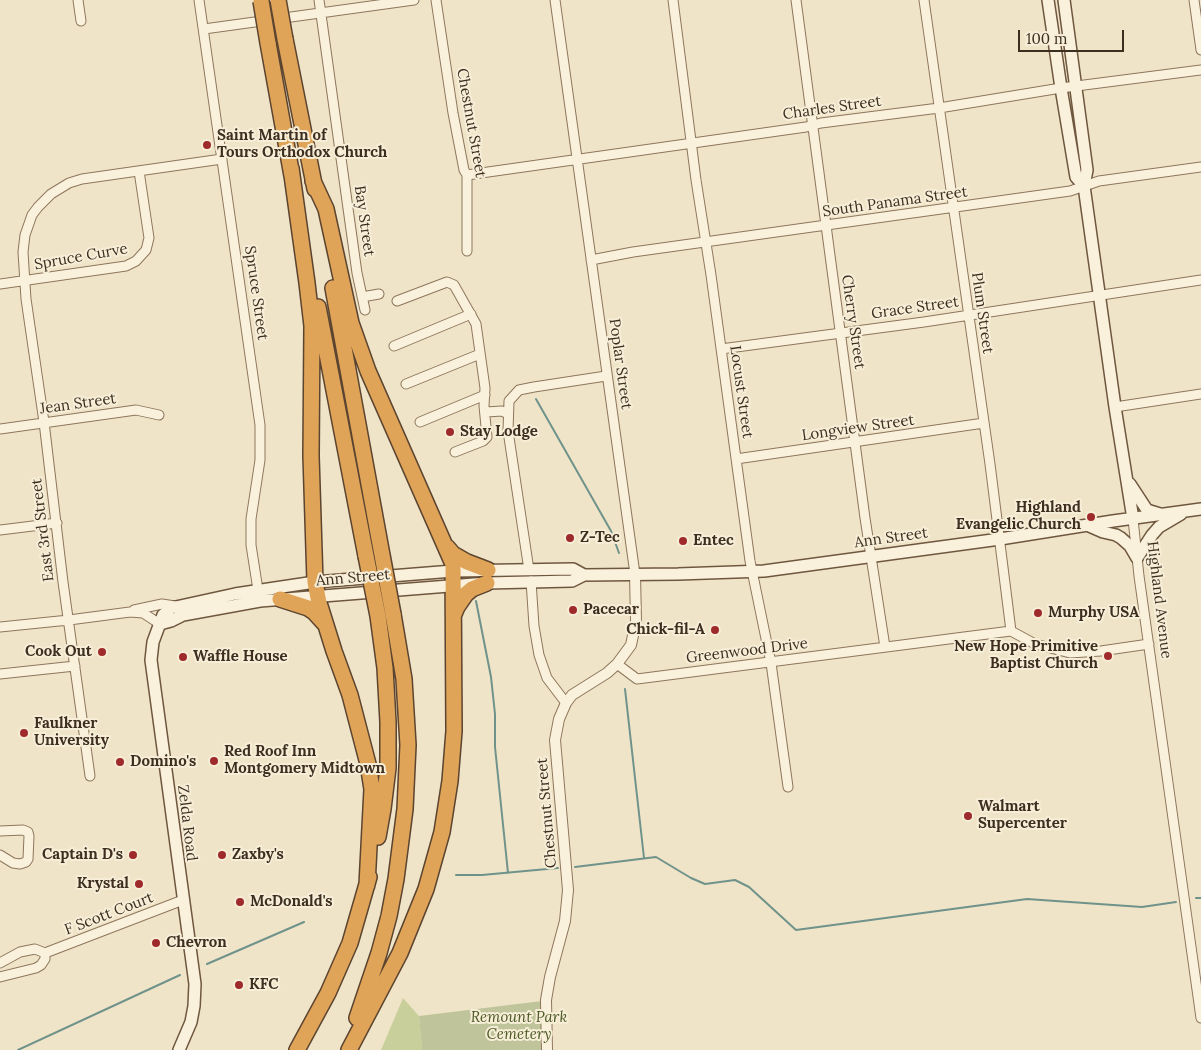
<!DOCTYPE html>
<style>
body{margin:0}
#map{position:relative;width:1201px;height:1050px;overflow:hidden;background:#f0e4c8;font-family:Lora,serif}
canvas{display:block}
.scale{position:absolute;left:1018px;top:30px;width:106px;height:22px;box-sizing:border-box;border:2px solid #3d2e20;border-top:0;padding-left:6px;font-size:15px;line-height:18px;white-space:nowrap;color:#3d2e20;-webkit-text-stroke:4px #f7eed8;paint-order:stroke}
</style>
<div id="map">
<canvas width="1201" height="1050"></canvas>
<div class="scale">100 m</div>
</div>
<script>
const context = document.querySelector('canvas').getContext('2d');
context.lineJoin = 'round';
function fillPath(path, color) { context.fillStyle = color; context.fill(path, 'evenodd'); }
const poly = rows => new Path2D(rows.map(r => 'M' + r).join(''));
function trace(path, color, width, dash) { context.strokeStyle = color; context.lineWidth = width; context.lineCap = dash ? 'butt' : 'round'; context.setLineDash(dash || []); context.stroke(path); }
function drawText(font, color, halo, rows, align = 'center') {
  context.font = font + ' Lora,serif'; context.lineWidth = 4; context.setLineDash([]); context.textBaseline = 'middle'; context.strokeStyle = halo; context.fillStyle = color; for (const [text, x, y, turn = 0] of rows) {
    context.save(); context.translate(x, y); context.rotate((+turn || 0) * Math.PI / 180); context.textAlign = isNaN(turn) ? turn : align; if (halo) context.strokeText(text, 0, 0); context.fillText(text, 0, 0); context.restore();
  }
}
fillPath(poly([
 [403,998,419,1016,422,1050,381,1050]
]), '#c9cf9b');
fillPath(poly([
 [542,1001,544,1050,422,1050,419,1016]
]), '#bfc49a');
trace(poly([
 [536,399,611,531,619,553],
 [476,601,491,677,495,714,495,747,508,873],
 [625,689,644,858],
 [575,867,656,857,691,878,705,884,735,880,749,887,796,930,1027,899,1142,907,1176,902],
 [456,875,482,875,558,868],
 [1196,898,1201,898],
 [207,964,304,922],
 [18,1050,180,975]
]), '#6f938a', 2);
const minor = poly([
 [78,0,81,21],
 [199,0,260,425,260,460,251,519,251,545,258,590],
 [319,0,357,273,365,310],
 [436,0,453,113,464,170,467,175,467,251],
 [555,0,635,574],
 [673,0,696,180,711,275,750,561,771,663,788,787],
 [796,0,865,518,885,647],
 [924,0,990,464,1011,631],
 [1194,0,1201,50],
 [204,29,414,0],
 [467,175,806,127,821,123,939,108,1061,88,1201,70],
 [591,260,633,252,1070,191,1099,181,1201,167],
 [0,284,126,266,136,261,146,250,149,238,139,171],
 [362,297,379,294],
 [397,301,447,282,454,285,476,324,485,388,484,406,487,437,483,441,455,452],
 [394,346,471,314],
 [721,349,924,322,1201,280],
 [406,384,480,354],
 [1115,407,1201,394],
 [486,412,502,411,508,414],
 [420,422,485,395],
 [0,429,136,410,159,415],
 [736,459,984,423],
 [1133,519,1139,576,1201,1018],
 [0,530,57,523],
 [529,570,508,431,509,401,519,390,534,387,606,376],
 [531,581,534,626,539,655,547,678,566,703],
 [134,610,162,604,175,606],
 [0,627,69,620,130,612,143,613,160,624],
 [1011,631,1035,644,1070,653,1101,651,1149,644],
 [617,664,637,679,1011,631],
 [0,674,75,666],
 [90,776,63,582,44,422,26,299,23,252,25,235,32,215,38,207,51,194,69,183,82,179,222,159],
 [0,831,23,830,28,832,29,836,28,859,26,862,20,864,13,863,0,855],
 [0,963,20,952,35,949,45,953],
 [0,977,36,968,41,965,45,959,45,953,183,900]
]);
const tertiary = poly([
 [547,1050,546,1000,550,977,565,921,568,890,555,740,559,719,566,703,572,695,607,673,617,664,631,645,636,621,635,574]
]);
const secondary = poly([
 [1048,0,1061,88,1076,177,1084,186],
 [1064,0,1087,170,1084,186,1115,407,1133,519],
 [1130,484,1147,510,1160,514],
 [1087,525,1103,532,1116,535,1121,538,1130,546,1137,558,1152,535,1159,527,1181,514],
 [160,624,171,621,183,615,260,601,487,583,572,581,584,575],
 [179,1050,191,1022,194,1006,195,984,151,660,153,642,163,615,171,608,235,594,315,582,453,571,573,569,584,575,678,574,764,571,1000,539,1113,521,1201,509]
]);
const motorway = poly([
 [285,39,315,189],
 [268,43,292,176],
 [291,168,307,283,312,326,311,456,315,582,319,603,334,651,350,695,368,764,372,789,367,885],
 [313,181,326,209,351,323,368,371,453,564,454,731,450,781,442,832,426,889,400,953,349,1050],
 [333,288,382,555],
 [318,307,366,556],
 [447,547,453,554,467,562,488,570],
 [280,599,308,608,314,612,324,623],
 [454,614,457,607,466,594,472,589,487,583],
 [378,616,385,668,388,722,388,768,383,809,378,837],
 [357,1018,379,953,389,916,396,879,405,809,408,745,404,679,393,614],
 [297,1050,328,993,350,943,369,877]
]);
trace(minor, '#8d765c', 11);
trace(tertiary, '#8d765c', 12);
trace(secondary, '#6f573f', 14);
trace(motorway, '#5b4430', 18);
trace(minor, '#faf1dc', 9);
trace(tertiary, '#faf1dc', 10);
trace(secondary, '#faf1dc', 11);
trace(motorway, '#e0a458', 15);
const motorwayBridge = poly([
 [278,0,285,39],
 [261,1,268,43],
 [382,555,393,614],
 [366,556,378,616]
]);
trace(motorwayBridge, '#5b4430', 18, []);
trace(motorwayBridge, '#e0a458', 15);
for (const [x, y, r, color] of [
 [207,145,5,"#9e2a2b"],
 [450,432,5,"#9e2a2b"],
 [1091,517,5,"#9e2a2b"],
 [570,538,5,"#9e2a2b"],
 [683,541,5,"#9e2a2b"],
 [573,610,5,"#9e2a2b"],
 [1038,613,5,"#9e2a2b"],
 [715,630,5,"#9e2a2b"],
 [102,652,5,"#9e2a2b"],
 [1108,656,5,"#9e2a2b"],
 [183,657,5,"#9e2a2b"],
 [24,733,5,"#9e2a2b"],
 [214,761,5,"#9e2a2b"],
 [120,762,5,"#9e2a2b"],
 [968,816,5,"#9e2a2b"],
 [133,855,5,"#9e2a2b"],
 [222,855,5,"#9e2a2b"],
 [139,884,5,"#9e2a2b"],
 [240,902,5,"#9e2a2b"],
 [156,943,5,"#9e2a2b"],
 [239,985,5,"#9e2a2b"]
]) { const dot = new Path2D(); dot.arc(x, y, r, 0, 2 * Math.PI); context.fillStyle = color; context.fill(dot); trace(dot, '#f7eed8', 2); }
drawText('15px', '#3d2e20', '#f7eed8', [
 ["Charles Street",832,108,-8],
 ["Chestnut Street",471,123,80],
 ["South Panama Street",895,202,-8],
 ["Bay Street",364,221,82],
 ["Spruce Curve",81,257,-10],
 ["Spruce Street",256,293,82],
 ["Grace Street",915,308,-8],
 ["Plum Street",982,313,82],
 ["Cherry Street",853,322,82],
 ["Poplar Street",620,364,82],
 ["Locust Street",741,392,82],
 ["Jean Street",78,404,-8],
 ["Longview Street",858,428,-8],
 ["East 3rd Street",43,530,-97],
 ["Ann Street",891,538,-8],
 ["Ann Street",353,578,-5],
 ["Highland Avenue",1159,600,83],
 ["Greenwood Drive",747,651,-7],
 ["Chestnut Street",547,813,-95],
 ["Zelda Road",187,823,83],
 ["F Scott Court",109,914,-21]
]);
drawText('bold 15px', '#3d2e20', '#f7eed8', [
 ["Saint Martin of",217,136],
 ["Tours Orthodox Church",217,153],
 ["Stay Lodge",460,432],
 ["Highland",1081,508,"right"],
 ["Evangelic Church",1081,525,"right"],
 ["Z-Tec",580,538],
 ["Entec",693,541],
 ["Pacecar",583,610],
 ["Murphy USA",1048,613],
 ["Chick-fil-A",705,630,"right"],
 ["New Hope Primitive",1098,647,"right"],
 ["Baptist Church",1098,664,"right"],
 ["Cook Out",92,652,"right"],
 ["Waffle House",193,657],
 ["Faulkner",34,724],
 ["University",34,741],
 ["Red Roof Inn",224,752],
 ["Montgomery Midtown",224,769],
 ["Domino's",130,762],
 ["Walmart",978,807],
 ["Supercenter",978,824],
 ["Captain D's",123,855,"right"],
 ["Zaxby's",232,855],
 ["Krystal",129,884,"right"],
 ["McDonald's",250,902],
 ["Chevron",166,943],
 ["KFC",249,985]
], 'left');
drawText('italic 15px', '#4d5a26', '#f7eed8', [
 ["Remount Park",519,1018],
 ["Cemetery",519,1035]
]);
</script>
